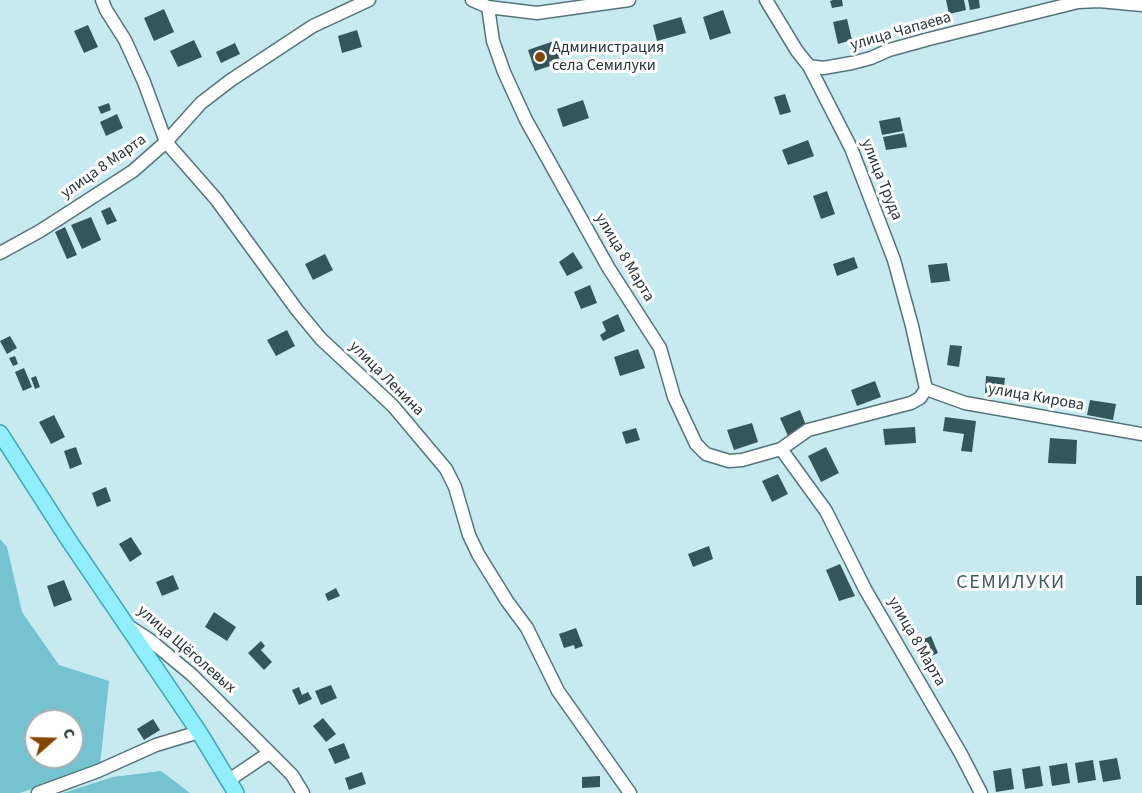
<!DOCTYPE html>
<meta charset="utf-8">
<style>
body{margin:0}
#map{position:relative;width:1142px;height:793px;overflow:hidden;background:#c6eaf0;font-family:"Source Sans 3",sans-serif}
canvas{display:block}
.north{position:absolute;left:24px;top:709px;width:60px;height:60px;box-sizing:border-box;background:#fff;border:2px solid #a8aeaf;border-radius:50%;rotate:70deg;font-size:16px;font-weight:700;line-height:24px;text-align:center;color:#263437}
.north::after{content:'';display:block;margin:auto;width:21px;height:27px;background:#824700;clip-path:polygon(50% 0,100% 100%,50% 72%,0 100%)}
</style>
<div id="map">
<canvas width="1142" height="793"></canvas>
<div class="north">С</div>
</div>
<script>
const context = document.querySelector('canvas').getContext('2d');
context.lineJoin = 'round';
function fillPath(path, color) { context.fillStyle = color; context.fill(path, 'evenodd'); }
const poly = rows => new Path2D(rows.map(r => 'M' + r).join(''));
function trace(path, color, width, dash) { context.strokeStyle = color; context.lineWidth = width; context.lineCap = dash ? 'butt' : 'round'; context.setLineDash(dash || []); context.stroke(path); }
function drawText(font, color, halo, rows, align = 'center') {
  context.font = font + ' "Source Sans 3",sans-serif'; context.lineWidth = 6; context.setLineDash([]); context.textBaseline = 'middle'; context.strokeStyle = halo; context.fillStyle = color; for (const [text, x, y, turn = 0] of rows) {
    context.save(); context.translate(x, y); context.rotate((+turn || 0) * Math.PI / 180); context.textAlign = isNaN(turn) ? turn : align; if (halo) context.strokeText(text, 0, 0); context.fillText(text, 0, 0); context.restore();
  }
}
fillPath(poly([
 [0,539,7,547,22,612,59,665,109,681,100,765,20,793,0,793],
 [36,721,72,721,72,757,36,757],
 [161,771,190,793,63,793,113,777]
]), '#75c2d1');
fillPath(poly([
 [833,0,842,0,843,6,832,8,830,1],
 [946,0,964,0,966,10,949,14],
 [968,0,979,0,980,8,970,10],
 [164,9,174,32,154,41,144,18],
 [723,10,731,33,710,40,703,17],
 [681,17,686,33,657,41,653,25],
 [847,19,852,40,838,44,833,22],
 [88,25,98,47,84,53,74,31],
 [357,30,362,47,342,53,338,36],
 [194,40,202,57,178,67,170,51],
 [554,41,560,58,549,62,550,66,535,71,528,50],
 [235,43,240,54,221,63,216,52],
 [785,94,791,112,780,115,774,97],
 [583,100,589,118,563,127,557,109],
 [109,103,111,110,101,114,98,107],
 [117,114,123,128,106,136,100,122],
 [900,117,903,131,882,135,879,121],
 [904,133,907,147,886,150,883,137],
 [808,140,814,156,788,165,782,150],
 [827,191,835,214,821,219,813,196],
 [110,207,117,221,107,225,101,211],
 [91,217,101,240,82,249,71,225],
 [65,227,77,255,67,259,55,232],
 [573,252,583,268,567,276,559,262],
 [325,254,333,270,313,280,305,264],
 [854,257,858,268,837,276,833,264],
 [947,263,950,281,931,283,928,265],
 [590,285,597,303,581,309,574,292],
 [618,314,625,331,603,341,600,335,606,331,602,322],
 [287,330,295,346,276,356,267,340],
 [10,336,17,348,7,354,0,341],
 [950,345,962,346,959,367,947,365],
 [638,349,645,368,620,376,614,357],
 [15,356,18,364,13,366,9,358],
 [24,368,32,387,23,391,15,372],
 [36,376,40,387,35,389,31,378],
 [986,376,1005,378,1003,394,985,393],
 [875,381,881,397,857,406,851,390],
 [1090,400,1116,404,1113,420,1087,415],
 [800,410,807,428,788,436,780,418],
 [54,415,65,437,51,444,39,422],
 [945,417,976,421,972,452,961,451,964,434,943,431],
 [752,423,758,442,734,450,727,430],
 [915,427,916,443,885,445,883,429],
 [636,428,640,440,626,444,622,432],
 [1050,438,1077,440,1076,464,1048,463],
 [76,447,82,464,70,469,64,451],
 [826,447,839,473,821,482,808,456],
 [778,474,788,494,772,502,762,481],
 [106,487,111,501,97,507,92,493],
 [131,537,142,554,130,562,119,544],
 [709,546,713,559,693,567,688,554],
 [840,564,855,596,839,601,826,570],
 [173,575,179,589,162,596,156,582],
 [1136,576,1142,576,1142,605,1136,605],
 [64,580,72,600,54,607,47,586],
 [336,588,340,596,328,601,325,594],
 [214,612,236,627,227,641,205,627],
 [576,628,583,646,575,649,574,645,564,648,559,634],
 [931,636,938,653,925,659,917,642],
 [261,641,265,646,261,650,272,662,264,670,248,653],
 [331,685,337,698,321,705,315,691],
 [299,687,302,695,308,692,312,699,299,705,292,690],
 [323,718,336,734,326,742,313,726],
 [153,719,160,730,144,740,137,729],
 [344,743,350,758,335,764,328,749],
 [1117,758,1121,779,1103,782,1099,761],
 [1093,760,1096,780,1078,783,1075,763],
 [1067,763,1070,783,1052,786,1049,766],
 [1040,766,1043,786,1025,789,1022,769],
 [1011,768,1014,789,996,792,993,771],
 [362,772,366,784,349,790,345,778],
 [600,776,600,787,582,788,582,777]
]), '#36555b');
const minor = poly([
 [102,0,106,10,125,40,144,82,166,142,216,199,297,310,321,339,393,406,446,469,455,487,469,535,478,554,507,601,527,628,558,691,630,793],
 [472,0,488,7,537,13,629,0],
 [766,0,797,51,809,66,851,148,894,260,912,326,926,389],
 [488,7,493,41,504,72,526,120,608,267,660,348,674,397,696,444,706,454,729,461,742,460,781,449,808,430,911,403,920,398,926,389],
 [809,66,823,68,852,63,871,58,889,50,929,39,1078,2,1099,1,1142,5],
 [0,253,40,231,133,171,166,142,201,103,231,80,313,26,369,0],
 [926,389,965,403,1142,434],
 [781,449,826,511,865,589,961,754,981,793],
 [130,627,150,640,192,675,292,775,303,793],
 [229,780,269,753],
 [38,793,98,771,156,745,199,732]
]);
const major = poly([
 [0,433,68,539,199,732,236,793]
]);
trace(minor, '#54747a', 15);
trace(major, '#3ba5b6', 18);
trace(minor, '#fff', 12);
trace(major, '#91eefd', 15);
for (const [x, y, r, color] of [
 [540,57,6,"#824700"]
]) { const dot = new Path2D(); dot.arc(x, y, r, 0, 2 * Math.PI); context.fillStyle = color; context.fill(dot); trace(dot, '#fff', 2); }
drawText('16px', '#263437', '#fff', [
 ["улица Чапаева",901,32,-16],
 ["улица 8 Марта",104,167,-35],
 ["улица Труда",881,180,68],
 ["улица 8 Марта",624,258,59],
 ["улица Ленина",386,379,45],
 ["улица Кирова",1036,398,10],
 ["улица 8 Марта",916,642,60],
 ["улица Щёголевых",186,650,41]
]);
drawText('16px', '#263437', '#fff', [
 ["Администрация",552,48],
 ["села Семилуки",552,66]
], 'left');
context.letterSpacing = '1.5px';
drawText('20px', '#3e5d63', '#fff', [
 ["СЕМИЛУКИ",1011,584]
]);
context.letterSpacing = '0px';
</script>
